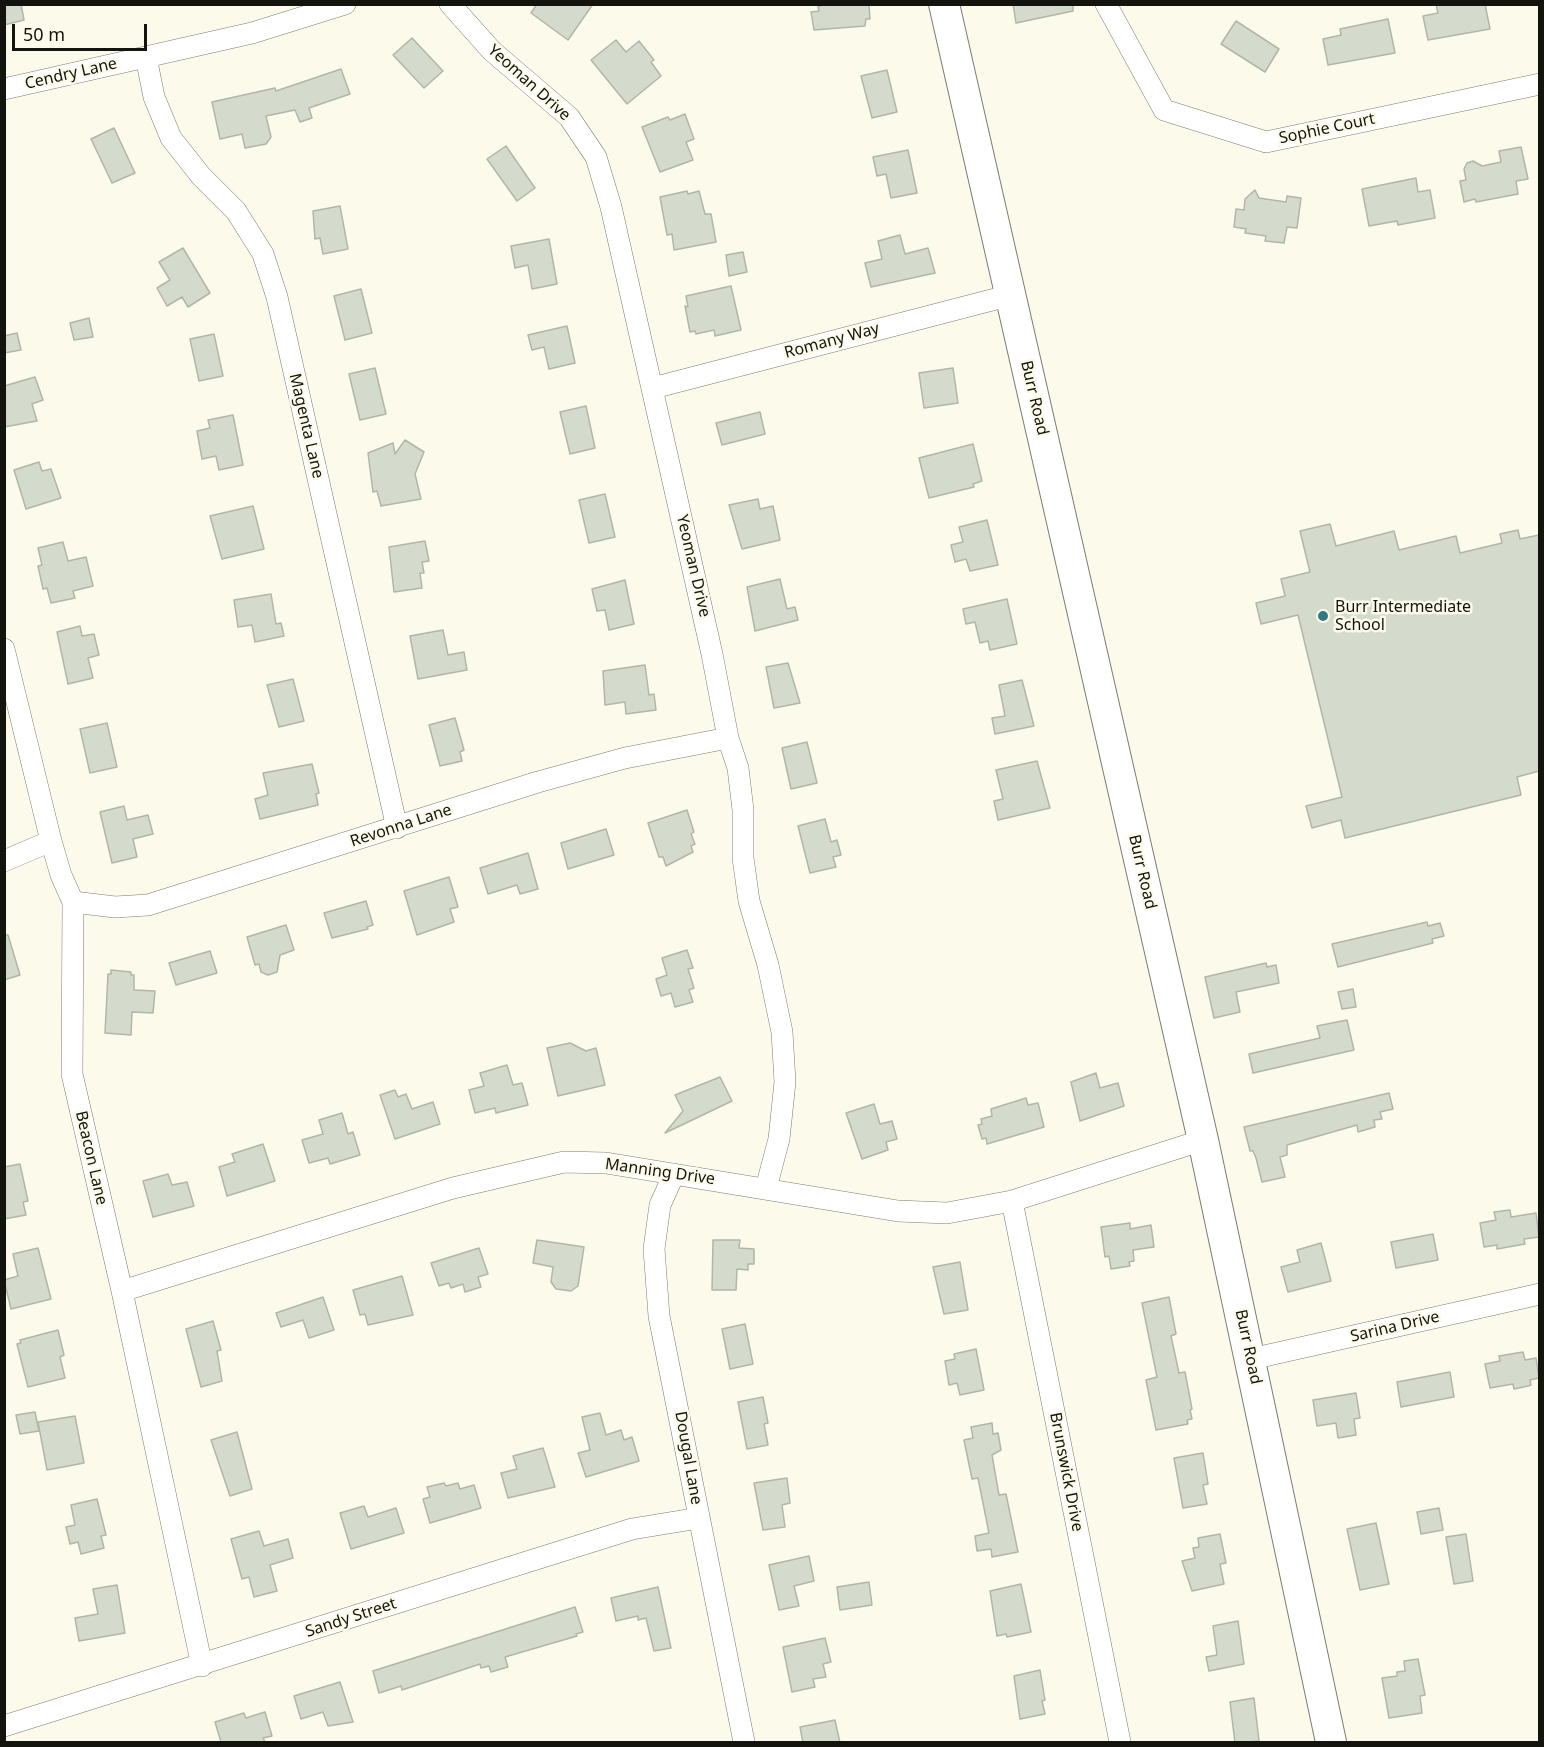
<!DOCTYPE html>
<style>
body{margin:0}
#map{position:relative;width:1544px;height:1747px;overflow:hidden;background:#fcfbeb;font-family:"Noto Sans",sans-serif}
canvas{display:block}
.frame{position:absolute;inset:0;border:6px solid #14140e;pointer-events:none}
.scale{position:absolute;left:12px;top:24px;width:135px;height:27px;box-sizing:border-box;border:3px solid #14140e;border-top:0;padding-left:8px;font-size:18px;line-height:21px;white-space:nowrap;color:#14140e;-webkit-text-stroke:4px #fcfbeb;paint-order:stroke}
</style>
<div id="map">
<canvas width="1544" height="1747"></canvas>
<div class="frame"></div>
<div class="scale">50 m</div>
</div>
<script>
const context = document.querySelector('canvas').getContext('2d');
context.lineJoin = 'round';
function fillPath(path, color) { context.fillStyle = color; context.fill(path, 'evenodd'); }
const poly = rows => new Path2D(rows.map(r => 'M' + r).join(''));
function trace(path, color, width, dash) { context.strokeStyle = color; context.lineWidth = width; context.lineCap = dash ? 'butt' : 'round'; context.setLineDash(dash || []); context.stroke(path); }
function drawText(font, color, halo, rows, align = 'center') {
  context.font = font + ' "Noto Sans",sans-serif'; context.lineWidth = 5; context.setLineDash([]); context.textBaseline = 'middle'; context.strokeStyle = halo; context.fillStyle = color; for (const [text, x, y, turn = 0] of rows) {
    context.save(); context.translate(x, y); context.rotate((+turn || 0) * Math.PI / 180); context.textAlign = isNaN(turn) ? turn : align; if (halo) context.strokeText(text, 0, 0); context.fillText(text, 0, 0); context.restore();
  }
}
const building = poly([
 [4,4,21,4,24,20,4,25,4,4],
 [537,4,593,4,568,40,531,13,537,4],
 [823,4,869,4,870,19,866,19,865,26,814,30,811,12,819,11,818,7,823,4],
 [1013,4,1073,4,1073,11,1016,23,1013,4],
 [1436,4,1485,4,1490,29,1428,40,1423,16,1438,13,1436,4],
 [1388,19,1395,53,1328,65,1323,39,1341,35,1340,29,1388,19],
 [1236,21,1279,49,1265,72,1221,44,1236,21],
 [412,38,443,71,424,88,393,55,412,38],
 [616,40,626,52,639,41,654,60,651,62,661,76,627,104,591,60,616,40],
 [341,69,350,94,309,108,312,118,300,122,295,110,266,116,271,137,266,144,245,148,242,134,220,139,212,102,275,88,276,91,341,69],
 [887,70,897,112,872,118,861,76,887,70],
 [685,114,694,139,686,142,693,160,660,172,642,127,668,117,670,120,685,114],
 [114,128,135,173,112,183,91,139,114,128],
 [506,146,535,188,517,201,487,159,506,146],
 [1521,147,1528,179,1516,181,1518,194,1476,202,1475,199,1464,202,1460,181,1466,180,1464,169,1467,163,1473,161,1482,166,1501,162,1499,151,1521,147],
 [908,150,917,193,891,198,886,174,877,176,873,157,908,150],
 [1416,178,1418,192,1430,190,1435,218,1398,225,1397,221,1369,226,1362,189,1416,178],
 [1255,190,1259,198,1286,202,1287,196,1301,198,1297,228,1287,227,1284,243,1265,241,1266,236,1245,233,1246,229,1234,227,1236,209,1244,210,1245,199,1255,190],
 [687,191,688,194,699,191,705,214,711,214,716,242,674,250,672,234,667,235,660,197,687,191],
 [340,206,348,249,323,254,320,238,315,239,313,211,340,206],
 [900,235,905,254,928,248,935,273,871,287,865,263,882,259,878,241,900,235],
 [549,239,557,284,532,289,528,265,515,268,511,246,549,239],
 [183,248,210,293,188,307,182,297,167,306,157,288,170,280,159,262,183,248],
 [743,252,747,272,729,276,726,255,743,252],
 [731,286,741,330,715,336,714,330,696,334,695,331,690,332,685,306,688,307,686,296,731,286],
 [361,289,372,333,345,340,334,296,361,289],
 [89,318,93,337,74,340,70,323,89,318],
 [567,326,575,363,549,369,544,347,532,350,528,335,567,326],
 [17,333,21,350,4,353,4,336,17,333],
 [214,334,223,376,199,381,190,339,214,334],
 [375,368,386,414,360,420,349,374,375,368],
 [953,368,958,403,924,408,919,373,953,368],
 [35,377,43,400,32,404,37,421,4,427,4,386,35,377],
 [586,406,595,448,570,454,560,412,586,406],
 [760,412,765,434,722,445,716,423,760,412],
 [233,415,243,465,219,470,216,456,202,459,197,431,210,428,208,420,233,415],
 [405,440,424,452,415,474,421,499,381,506,377,491,373,492,368,453,393,443,395,454,405,440],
 [973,444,982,481,973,484,974,487,929,498,919,458,973,444],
 [39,462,42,471,51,469,61,498,26,509,14,470,39,462],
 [605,494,615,537,589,543,579,500,605,494],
 [758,499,760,509,773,506,780,540,742,549,729,505,758,499],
 [253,506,264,549,222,559,210,516,253,506],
 [987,520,998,565,970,571,966,559,955,562,951,545,963,542,959,527,987,520],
 [1330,524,1336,546,1394,531,1399,550,1456,536,1460,553,1502,543,1500,534,1518,530,1520,539,1539,535,1539,771,1517,777,1521,795,1345,838,1341,820,1312,828,1306,806,1342,797,1298,615,1261,624,1256,603,1285,596,1281,579,1310,572,1300,531,1330,524],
 [425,541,429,561,422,562,424,573,420,573,422,588,394,592,389,547,425,541],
 [63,542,68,561,86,557,93,586,73,591,75,598,51,603,47,588,43,589,38,566,42,565,38,548,63,542],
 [780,579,787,609,795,607,798,620,755,631,747,587,780,579],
 [625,580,634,624,609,630,605,610,597,611,592,589,625,580],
 [271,594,276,624,281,623,284,636,255,642,252,625,238,627,234,600,271,594],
 [1007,599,1017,644,990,650,988,641,980,643,975,622,966,624,963,609,1007,599],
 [80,626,82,636,94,634,99,655,88,658,93,678,68,684,57,632,80,626],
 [443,630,448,655,464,652,467,670,418,679,410,636,443,630],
 [788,663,800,703,774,708,766,667,788,663],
 [645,665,649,695,654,694,656,710,626,714,625,702,605,705,603,671,645,665],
 [293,679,304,721,279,727,267,685,293,679],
 [1022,680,1034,726,995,734,992,718,1005,716,999,685,1022,680],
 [455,718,464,750,460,752,462,761,440,766,429,725,455,718],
 [107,723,117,767,90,773,80,729,107,723],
 [807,742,817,783,791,789,782,748,807,742],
 [1037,761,1050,808,998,820,994,801,1003,799,996,770,1037,761],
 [312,764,319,793,316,794,318,805,260,819,255,799,268,795,263,773,312,764],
 [124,806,127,820,148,815,153,834,133,839,137,857,112,863,100,812,124,806],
 [687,810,694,832,691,834,695,844,691,846,693,852,666,866,663,857,659,857,648,823,687,810],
 [825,819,831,842,837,840,841,855,833,857,836,867,810,873,798,826,825,819],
 [606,829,614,855,568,869,561,843,606,829],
 [528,853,538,889,520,894,517,885,488,894,480,868,528,853],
 [449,877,458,907,450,909,454,922,417,935,404,891,449,877],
 [366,901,373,925,367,927,368,929,332,938,324,913,366,901],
 [1427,922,1428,926,1440,923,1444,936,1432,939,1433,943,1338,967,1332,944,1427,922],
 [286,925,294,950,280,955,277,972,268,975,261,972,259,964,255,965,247,937,286,925],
 [4,935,8,935,20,975,4,980,4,935],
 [687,950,693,968,688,969,694,988,689,990,693,1002,675,1007,671,993,661,996,656,979,667,975,662,958,687,950],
 [210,951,217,973,176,985,169,963,210,951],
 [1266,963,1267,967,1276,965,1279,983,1236,992,1240,1012,1214,1018,1205,977,1266,963],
 [111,970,131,972,131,975,134,975,134,990,155,991,153,1013,132,1012,131,1035,105,1033,108,974,111,974,111,970],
 [1353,989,1356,1007,1342,1009,1338,992,1353,989],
 [1347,1020,1354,1050,1253,1073,1249,1054,1320,1038,1317,1026,1347,1020],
 [570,1043,586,1051,596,1048,605,1085,558,1096,547,1048,570,1043],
 [507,1065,513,1085,522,1083,528,1105,496,1113,495,1108,475,1113,469,1090,484,1086,480,1073,507,1065],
 [1096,1073,1100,1088,1118,1083,1124,1106,1080,1121,1071,1082,1096,1073],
 [720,1077,732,1101,665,1133,683,1111,675,1095,720,1077],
 [395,1090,398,1097,406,1094,412,1109,433,1102,440,1124,395,1139,380,1095,395,1090],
 [1389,1093,1393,1109,1380,1112,1382,1119,1374,1120,1375,1127,1358,1132,1357,1125,1287,1145,1287,1155,1280,1157,1285,1177,1262,1182,1256,1158,1253,1151,1250,1151,1244,1127,1389,1093],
 [1026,1098,1028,1105,1038,1103,1044,1127,987,1144,986,1138,982,1139,978,1125,982,1124,981,1119,992,1116,991,1109,1026,1098],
 [874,1104,880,1124,892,1121,897,1139,886,1142,888,1150,862,1159,846,1113,874,1104],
 [342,1113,348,1134,353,1132,360,1155,330,1164,328,1158,309,1163,302,1140,323,1134,319,1120,342,1113],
 [263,1144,275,1181,227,1196,219,1167,235,1162,232,1154,263,1144],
 [20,1164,28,1201,23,1202,26,1215,4,1219,4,1167,20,1164],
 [168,1174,172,1185,187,1182,194,1206,153,1217,143,1181,168,1174],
 [1510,1210,1511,1217,1536,1213,1539,1237,1524,1239,1525,1244,1497,1249,1497,1245,1484,1247,1480,1223,1496,1220,1494,1212,1510,1210],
 [1130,1223,1130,1229,1151,1225,1154,1247,1133,1250,1134,1261,1129,1262,1130,1266,1111,1269,1109,1256,1105,1257,1101,1227,1130,1223],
 [1433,1234,1438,1260,1396,1268,1391,1242,1433,1234],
 [537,1240,584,1247,578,1286,571,1291,556,1289,551,1282,553,1267,533,1263,537,1240],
 [713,1240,740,1240,739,1248,754,1249,754,1264,748,1264,748,1270,737,1269,736,1290,712,1290,713,1240],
 [1321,1243,1331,1281,1288,1292,1281,1267,1300,1262,1297,1250,1321,1243],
 [38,1248,51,1299,11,1309,4,1280,18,1276,13,1254,38,1248],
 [479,1248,488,1274,478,1277,481,1287,465,1292,463,1284,451,1288,449,1283,439,1286,431,1263,479,1248],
 [960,1262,968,1310,944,1314,933,1267,960,1262],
 [402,1276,413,1315,368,1325,365,1314,360,1315,353,1290,402,1276],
 [323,1297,334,1330,309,1338,303,1320,281,1327,276,1313,323,1297],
 [1169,1297,1176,1334,1171,1336,1179,1373,1185,1372,1192,1409,1190,1410,1192,1419,1187,1420,1188,1424,1156,1430,1146,1380,1157,1377,1142,1303,1169,1297],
 [213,1321,221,1350,217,1351,222,1381,201,1387,186,1329,213,1321],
 [745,1324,753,1364,730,1369,722,1329,745,1324],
 [58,1330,64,1355,60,1357,65,1378,28,1387,17,1344,21,1343,20,1340,58,1330],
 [976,1349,984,1390,960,1395,957,1383,949,1385,945,1361,955,1359,954,1354,976,1349],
 [1523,1352,1525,1360,1536,1358,1539,1378,1530,1380,1531,1385,1528,1386,1514,1389,1513,1384,1490,1388,1485,1364,1500,1361,1499,1356,1523,1352],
 [1450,1372,1454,1397,1401,1407,1397,1382,1450,1372],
 [1356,1393,1360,1418,1354,1419,1356,1435,1338,1438,1336,1423,1317,1426,1313,1400,1356,1393],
 [763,1397,768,1423,764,1424,768,1445,747,1449,738,1402,763,1397],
 [35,1412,39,1431,20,1434,16,1415,35,1412],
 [600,1413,606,1435,621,1430,624,1440,632,1437,639,1461,586,1477,578,1453,590,1450,582,1417,600,1413],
 [75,1416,84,1463,47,1470,38,1422,75,1416],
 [992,1423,993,1434,998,1433,1001,1450,992,1455,999,1495,1006,1494,1018,1552,992,1557,991,1549,977,1551,975,1536,989,1533,978,1478,972,1479,964,1440,973,1438,971,1427,992,1423],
 [237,1432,252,1489,230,1496,211,1440,237,1432],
 [543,1448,555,1487,508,1498,501,1473,517,1469,513,1456,543,1448],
 [1203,1453,1208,1484,1203,1485,1207,1504,1183,1508,1174,1458,1203,1453],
 [787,1478,790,1503,782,1505,785,1527,763,1530,754,1483,787,1478],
 [444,1483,446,1486,458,1483,460,1489,474,1485,481,1508,430,1523,423,1499,430,1497,427,1487,444,1483],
 [97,1499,106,1535,101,1536,104,1548,81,1554,78,1542,70,1544,66,1527,75,1525,71,1505,97,1499],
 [364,1506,368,1517,396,1508,404,1533,351,1549,340,1513,364,1506],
 [1439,1508,1443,1530,1421,1534,1417,1512,1439,1508],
 [1376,1523,1389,1584,1360,1590,1347,1529,1376,1523],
 [259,1531,264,1546,288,1539,293,1558,270,1565,277,1591,254,1597,249,1577,242,1579,231,1539,259,1531],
 [1220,1534,1226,1563,1220,1564,1224,1584,1192,1591,1182,1561,1195,1558,1193,1548,1199,1547,1198,1538,1220,1534],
 [1466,1534,1473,1581,1454,1584,1446,1537,1466,1534],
 [809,1556,814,1581,794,1586,799,1606,779,1610,769,1565,809,1556],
 [869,1582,872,1605,840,1610,837,1587,869,1582],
 [1021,1584,1031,1632,1007,1637,1006,1634,997,1636,990,1591,1021,1584],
 [117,1585,125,1633,79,1641,75,1618,98,1614,93,1589,117,1585],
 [658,1587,671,1648,654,1651,646,1618,638,1620,638,1616,616,1621,611,1598,658,1587],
 [575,1607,583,1632,576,1634,577,1636,505,1657,508,1667,491,1672,489,1666,481,1668,480,1664,402,1690,401,1686,379,1693,373,1671,575,1607],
 [1238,1621,1244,1664,1209,1671,1206,1657,1217,1655,1213,1626,1238,1621],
 [825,1638,831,1662,823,1664,826,1677,813,1679,815,1687,792,1692,783,1647,825,1638],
 [1418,1659,1425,1695,1420,1696,1422,1713,1389,1718,1382,1678,1397,1676,1397,1672,1405,1671,1404,1661,1418,1659],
 [1040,1670,1045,1700,1042,1701,1045,1714,1020,1719,1014,1676,1040,1670],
 [340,1682,353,1722,328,1726,323,1712,301,1719,294,1696,340,1682],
 [1254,1698,1259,1741,1235,1743,1230,1702,1254,1698],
 [265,1712,272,1736,263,1738,265,1742,221,1742,215,1722,244,1713,246,1718,265,1712],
 [835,1720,840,1743,803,1743,800,1727,835,1720]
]);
fillPath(building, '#d5dbcc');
trace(building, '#b0b6a8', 1.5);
const street = poly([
 [450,4,492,51,569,117,596,157,611,207,712,654,728,738,738,768,743,810,743,858,749,901,768,965,782,1032,785,1082,779,1139,766,1188],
 [1106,4,1164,110,1266,142,1540,84],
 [146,57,154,97,171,138,201,176,236,211,263,254,277,297,397,828],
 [4,89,252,33,345,4],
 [653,388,1011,295],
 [4,649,51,841,61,875,73,902,72,1074,122,1291,202,1666],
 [4,861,51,841],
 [73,902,115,907,148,905,538,782,625,758,728,738],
 [674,1174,660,1205,654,1249,659,1316,744,1742],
 [1012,1201,1120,1742],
 [122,1291,453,1188,564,1162,606,1163,898,1211,947,1213,1012,1201,1203,1140],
 [1251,1359,1540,1294],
 [4,1726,632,1529,699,1518]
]);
const secondary = poly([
 [944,4,1203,1140,1331,1742]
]);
trace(street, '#7d7d6f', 22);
trace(secondary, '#7d7d6f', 32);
trace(street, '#fff', 21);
trace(secondary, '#fff', 30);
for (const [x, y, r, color] of [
 [1323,616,6,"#317a81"]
]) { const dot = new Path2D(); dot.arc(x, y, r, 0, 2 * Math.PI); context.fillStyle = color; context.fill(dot); trace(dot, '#fcfbeb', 2); }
drawText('16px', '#14140e', '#fcfbeb', [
 ["Cendry Lane",71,74,-13],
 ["Yeoman Drive",529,83,42],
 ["Sophie Court",1327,129,-12],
 ["Romany Way",832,341,-15],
 ["Burr Road",1034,398,77],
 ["Magenta Lane",306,426,77],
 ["Yeoman Drive",693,566,77],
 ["Revonna Lane",401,826,-18],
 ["Burr Road",1142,872,77],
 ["Beacon Lane",91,1158,77],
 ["Manning Drive",660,1172,8],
 ["Sarina Drive",1395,1327,-13],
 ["Burr Road",1248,1347,78],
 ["Dougal Lane",688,1458,80],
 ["Brunswick Drive",1066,1472,79],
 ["Sandy Street",351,1618,-18]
]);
drawText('16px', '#14140e', '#fcfbeb', [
 ["Burr Intermediate",1335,607],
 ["School",1335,625]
], 'left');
</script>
